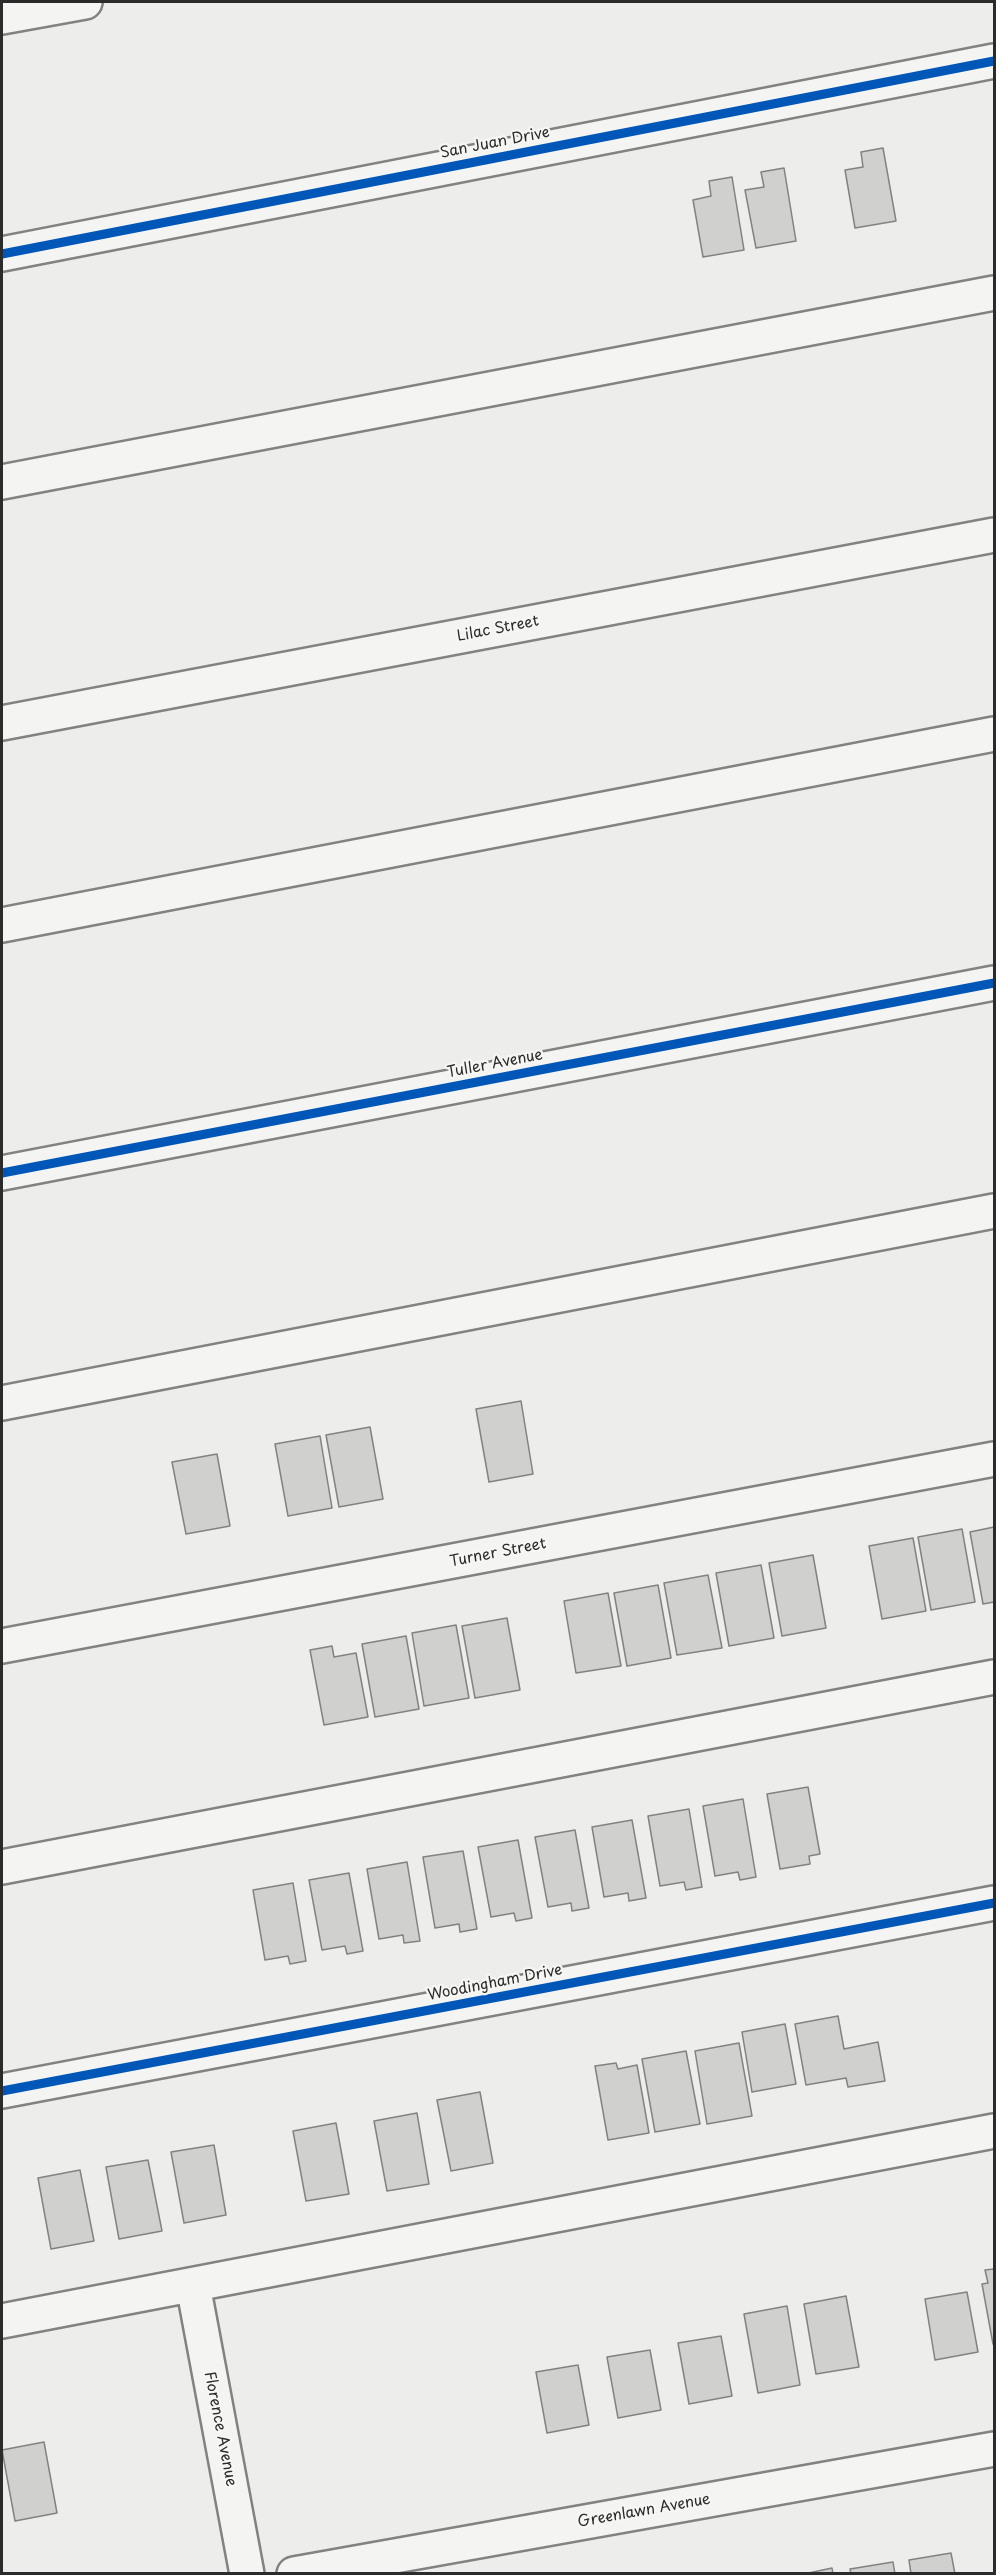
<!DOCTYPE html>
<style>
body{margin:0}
#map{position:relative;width:996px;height:2575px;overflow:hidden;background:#ededeb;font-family:"Playpen Sans",sans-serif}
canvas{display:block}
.frame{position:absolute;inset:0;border:3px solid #2b2b2b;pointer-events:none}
</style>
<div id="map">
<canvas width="996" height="2575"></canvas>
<div class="frame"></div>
</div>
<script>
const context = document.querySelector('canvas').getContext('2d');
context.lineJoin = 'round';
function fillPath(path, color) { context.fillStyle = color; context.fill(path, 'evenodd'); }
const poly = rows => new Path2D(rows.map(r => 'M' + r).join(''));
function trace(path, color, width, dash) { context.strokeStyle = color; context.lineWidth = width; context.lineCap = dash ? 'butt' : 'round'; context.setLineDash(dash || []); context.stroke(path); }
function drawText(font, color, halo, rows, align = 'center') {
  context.font = font + ' "Playpen Sans",sans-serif'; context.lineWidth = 4.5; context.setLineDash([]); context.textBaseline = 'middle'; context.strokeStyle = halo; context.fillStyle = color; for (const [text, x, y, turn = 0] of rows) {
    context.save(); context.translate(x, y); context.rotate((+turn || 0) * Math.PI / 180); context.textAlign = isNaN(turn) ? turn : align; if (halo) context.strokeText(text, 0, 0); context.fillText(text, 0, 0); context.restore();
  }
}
const building = poly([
 [883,148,896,221,855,228,845,170,863,167,861,152,883,148],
 [784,168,796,241,756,248,745,190,764,187,761,172,784,168],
 [732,177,744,250,703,257,693,200,711,196,709,181,732,177],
 [521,1401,533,1474,489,1482,476,1409,521,1401],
 [370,1427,383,1499,339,1507,326,1435,370,1427],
 [320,1436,332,1508,288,1516,275,1444,320,1436],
 [217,1454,230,1526,186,1534,172,1462,217,1454],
 [994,1527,994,1602,983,1604,970,1532,994,1527],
 [962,1529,975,1602,931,1610,918,1537,962,1529],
 [913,1538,926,1611,882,1619,869,1546,913,1538],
 [813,1555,826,1628,782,1636,769,1563,813,1555],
 [761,1565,774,1638,729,1646,716,1573,761,1565],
 [708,1575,722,1648,677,1655,664,1583,708,1575],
 [658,1585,671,1658,627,1666,614,1593,658,1585],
 [608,1593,621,1666,576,1673,564,1601,608,1593],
 [507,1618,520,1690,475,1698,462,1626,507,1618],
 [456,1625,469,1698,424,1706,412,1633,456,1625],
 [406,1636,419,1709,375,1717,362,1644,406,1636],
 [332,1646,334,1657,356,1653,368,1717,324,1725,310,1650,332,1646],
 [808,1787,820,1854,809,1856,810,1864,780,1869,767,1794,808,1787],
 [743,1799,756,1877,740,1880,738,1872,715,1876,703,1806,743,1799],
 [689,1809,702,1887,686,1890,684,1882,660,1886,648,1816,689,1809],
 [632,1820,646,1898,629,1901,628,1893,604,1897,592,1827,632,1820],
 [575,1830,589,1908,572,1911,571,1903,548,1907,535,1837,575,1830],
 [518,1840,532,1918,516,1921,514,1913,491,1917,478,1847,518,1840],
 [463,1851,477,1929,460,1932,459,1924,435,1928,423,1857,463,1851],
 [407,1862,420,1941,404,1943,403,1935,379,1939,367,1869,407,1862],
 [349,1873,363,1951,347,1954,345,1946,322,1950,309,1880,349,1873],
 [293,1883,306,1961,290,1964,288,1956,265,1960,253,1890,293,1883],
 [838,2016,844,2049,878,2042,885,2081,848,2087,846,2078,806,2085,795,2024,838,2016],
 [785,2024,796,2084,752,2092,742,2032,785,2024],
 [739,2043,752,2116,707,2124,695,2051,739,2043],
 [686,2051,700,2124,655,2132,642,2059,686,2051],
 [616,2063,618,2069,637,2065,649,2133,608,2140,595,2066,616,2063],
 [480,2092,493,2163,451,2171,437,2100,480,2092],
 [417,2113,429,2184,387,2191,374,2121,417,2113],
 [336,2123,349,2194,306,2201,293,2131,336,2123],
 [214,2145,226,2215,184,2223,171,2152,214,2145],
 [148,2160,162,2231,119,2239,106,2167,148,2160],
 [80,2170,94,2241,51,2249,38,2178,80,2170],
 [994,2269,994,2344,993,2344,982,2284,988,2283,985,2270,994,2269],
 [967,2292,978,2352,935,2360,925,2299,967,2292],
 [846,2296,859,2367,816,2374,804,2304,846,2296],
 [787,2306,800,2385,758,2393,744,2314,787,2306],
 [721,2336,732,2396,689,2404,678,2343,721,2336],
 [650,2350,661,2410,618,2418,607,2357,650,2350],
 [578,2365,589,2425,547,2433,536,2372,578,2365],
 [44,2442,57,2513,15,2521,2,2450,44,2442],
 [951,2553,955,2574,911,2574,909,2560,951,2553],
 [893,2562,895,2574,851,2574,850,2569,893,2562],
 [832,2568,833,2574,804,2574,832,2568]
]);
fillPath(building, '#d0d0cf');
trace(building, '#828281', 1.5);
const minor = poly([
 [2,17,85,2],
 [2,254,994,61],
 [2,482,994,293],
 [2,723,994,535],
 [2,925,994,734],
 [2,1173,994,983],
 [2,1403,994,1211],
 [2,1646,994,1459],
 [2,1867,994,1677],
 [2,2091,994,1903],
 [193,2285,247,2574],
 [2,2321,994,2131],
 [294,2574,994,2449]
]);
trace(minor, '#828281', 38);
trace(minor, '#f4f4f2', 33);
trace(poly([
 [2,254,994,61],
 [2,1173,994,983],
 [2,2091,994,1903]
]), '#0057b8', 9);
drawText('15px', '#2b2b2b', '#f6f6f2', [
 ["San Juan Drive",495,143,-11],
 ["Lilac Street",498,629,-11],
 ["Tuller Avenue",495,1064,-11],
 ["Turner Street",498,1553,-11],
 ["Woodingham Drive",495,1983,-11],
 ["Florence Avenue",220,2429,79],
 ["Greenlawn Avenue",644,2511,-10]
]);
</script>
